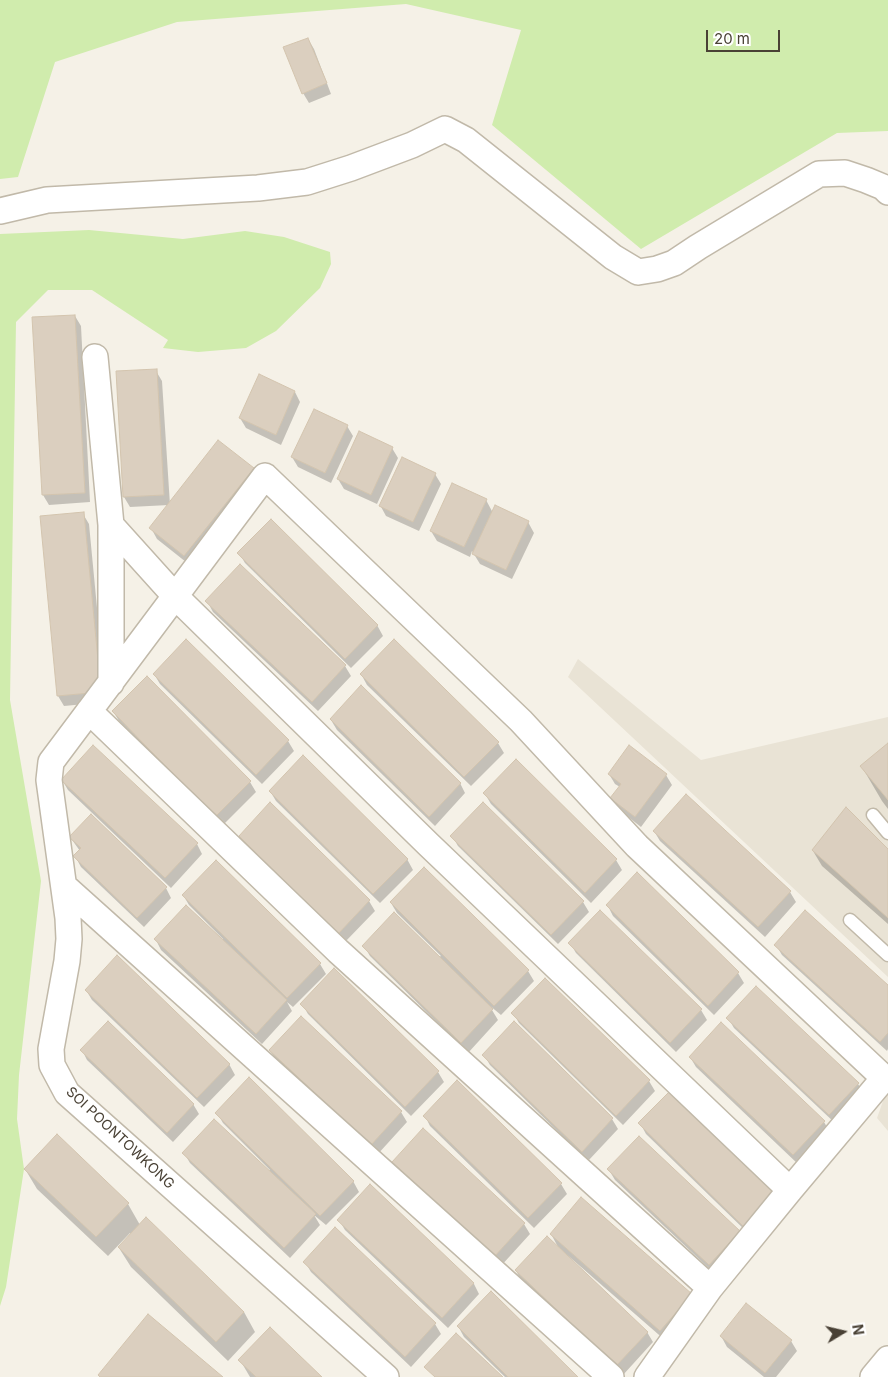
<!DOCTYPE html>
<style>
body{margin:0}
#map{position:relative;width:888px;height:1377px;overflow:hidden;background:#f5f1e7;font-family:Inter,sans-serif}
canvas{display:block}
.north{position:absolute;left:818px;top:1307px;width:50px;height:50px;-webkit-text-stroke:4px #fff;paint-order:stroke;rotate:81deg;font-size:14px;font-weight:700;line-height:20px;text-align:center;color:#494135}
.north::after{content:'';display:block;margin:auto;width:18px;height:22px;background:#494135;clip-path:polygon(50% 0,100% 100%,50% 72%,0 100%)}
.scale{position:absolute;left:706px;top:30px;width:74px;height:22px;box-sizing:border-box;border:2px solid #494135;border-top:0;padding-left:6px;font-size:15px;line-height:18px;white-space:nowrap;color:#494135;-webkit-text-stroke:4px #fff;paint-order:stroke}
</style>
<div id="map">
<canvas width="888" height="1377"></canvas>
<div class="north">N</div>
<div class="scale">20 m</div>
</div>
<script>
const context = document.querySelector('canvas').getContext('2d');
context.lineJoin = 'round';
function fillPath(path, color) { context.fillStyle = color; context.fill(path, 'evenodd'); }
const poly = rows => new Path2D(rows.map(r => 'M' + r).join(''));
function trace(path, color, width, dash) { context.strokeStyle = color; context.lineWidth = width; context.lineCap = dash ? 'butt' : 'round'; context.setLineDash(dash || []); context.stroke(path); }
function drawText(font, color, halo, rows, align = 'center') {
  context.font = font + ' Inter,sans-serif'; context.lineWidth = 4.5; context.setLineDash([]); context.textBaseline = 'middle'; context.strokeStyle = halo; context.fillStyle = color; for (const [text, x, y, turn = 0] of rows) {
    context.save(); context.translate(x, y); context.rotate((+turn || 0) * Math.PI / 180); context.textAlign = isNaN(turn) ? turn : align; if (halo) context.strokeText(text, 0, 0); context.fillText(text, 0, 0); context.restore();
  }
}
fillPath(poly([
 [578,659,701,760,888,717,888,977,568,677],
 [888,1087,888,1131,877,1118]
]), '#e9e3d5');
fillPath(poly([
 [0,0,888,0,888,131,837,133,641,249,492,125,521,30,406,4,177,22,55,62,18,177,0,179],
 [89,230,183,239,245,231,284,237,330,252,331,264,320,288,276,331,246,348,198,352,163,348,168,340,92,290,48,290,16,322,10,700,41,881,19,1075,17,1119,24,1169,6,1287,0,1306,0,234]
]), '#d0ecad');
fillPath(poly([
 [308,39,314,49,331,94,309,103,303,93],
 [75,316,81,326,90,502,49,505,43,495],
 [156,371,162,381,170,505,253,469,259,479,191,566,157,539,151,528,169,505,130,507,124,497,117,372],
 [259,376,295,392,300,402,281,445,246,428,240,418],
 [347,426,353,436,331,483,298,467,292,457],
 [392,448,398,458,377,504,344,489,338,479],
 [435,474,441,484,419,531,386,516,380,505],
 [486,500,493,513,528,522,534,533,512,579,480,564,472,551,470,557,437,541,431,531],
 [83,514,89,524,106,702,64,706,58,696],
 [239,553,377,625,383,636,351,668,245,563],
 [240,566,345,666,351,676,318,711,213,612,207,601],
 [154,674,288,741,294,751,262,784,160,684],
 [361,674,498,743,504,753,471,786,367,685],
 [147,677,250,782,256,792,222,826,119,721,113,711],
 [331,720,460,783,465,793,435,826,337,730],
 [888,745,888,809,882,801,862,767],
 [629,747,666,775,672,785,641,827,617,808,611,798,620,787,615,784,609,774],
 [62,780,197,844,202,854,171,888,68,790],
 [270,791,407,859,413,870,380,903,276,801],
 [485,794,616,860,622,870,591,903,491,804],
 [654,831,790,892,796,902,765,937,660,841],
 [240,836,369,901,375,911,344,943,246,847],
 [452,836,583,902,589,912,558,944,458,846],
 [70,837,166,888,171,898,144,927,81,867,75,856,80,851],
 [813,851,888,851,888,924,822,866],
 [183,895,320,964,326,974,293,1007,287,1002,292,1011,262,1044,161,950,156,940,222,940,223,939,189,905],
 [391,903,528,971,534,981,501,1015,489,1005,498,1020,468,1053,370,956,364,946,439,957,441,956,397,913],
 [608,906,738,973,744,983,714,1015,613,916],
 [600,911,701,1010,707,1020,676,1052,576,953,570,943],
 [776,945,888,986,888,1049,887,1051,782,955],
 [334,970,438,1072,444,1082,411,1116,308,1014,302,1004],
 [545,980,649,1081,655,1091,623,1125,519,1023,513,1013],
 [86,990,229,1064,235,1075,204,1107,92,1000],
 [728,1018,858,1084,864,1094,836,1124,734,1028],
 [514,1022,612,1119,618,1129,588,1161,490,1065,484,1055],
 [82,1050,193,1104,199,1114,173,1142,87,1060],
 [270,1050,401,1112,407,1122,377,1155,276,1060],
 [690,1057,824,1122,830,1132,799,1165,696,1067],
 [457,1082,561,1184,567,1194,534,1228,430,1126,425,1116],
 [217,1113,353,1181,359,1192,326,1225,314,1215,320,1225,290,1258,190,1163,184,1153,268,1172,270,1170,223,1123],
 [640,1123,777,1192,750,1235,646,1134],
 [393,1162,524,1224,530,1234,500,1267,399,1172],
 [25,1169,128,1204,140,1225,244,1312,255,1332,228,1361,131,1267,119,1248,132,1234,130,1233,108,1256,37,1189],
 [609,1170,739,1231,745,1241,715,1274,615,1180],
 [370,1186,474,1284,479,1294,448,1328,345,1230,339,1220],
 [335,1229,435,1324,441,1334,411,1367,311,1272,305,1262],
 [551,1234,697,1305,666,1341,558,1247],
 [516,1271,647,1332,653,1342,623,1375,522,1281],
 [458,1326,577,1377,505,1377,464,1337],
 [721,1336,791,1341,797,1351,776,1377,764,1377,727,1347],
 [240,1360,320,1377,250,1377]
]), '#0003');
const building = poly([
 [308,38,327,83,302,94,283,47,308,38],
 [75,315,85,493,42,495,32,317,75,315],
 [157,369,164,495,123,497,116,371,157,369],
 [259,374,295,391,276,435,239,418,259,374],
 [314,409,348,425,325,473,291,457,314,409],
 [359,431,393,447,371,495,337,479,359,431],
 [218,440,254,468,184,556,149,528,218,440],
 [402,457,436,473,413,522,379,506,402,457],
 [452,483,487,499,464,547,430,531,452,483],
 [495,505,529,521,506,570,472,554,495,505],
 [84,512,101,692,57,696,40,516,84,512],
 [271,519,378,625,345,659,237,553,271,519],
 [240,564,346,665,312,702,205,601,240,564],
 [186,639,289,740,256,775,153,674,186,639],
 [394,639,499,742,464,777,360,674,394,639],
 [147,676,251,781,215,817,112,711,147,676],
 [361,685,461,783,429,817,330,719,361,685],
 [888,743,888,800,860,766,888,743],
 [93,745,198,843,165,878,61,780,93,745],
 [629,745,667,774,635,817,610,798,621,784,608,774,629,745],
 [303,755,408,859,373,894,269,791,303,755],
 [516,759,617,859,585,893,483,793,516,759],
 [686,794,791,891,758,927,653,831,686,794],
 [270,802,370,900,338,934,239,836,270,802],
 [483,802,584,901,551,935,450,836,483,802],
 [846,807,888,849,888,918,812,850,846,807],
 [91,814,167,887,137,918,73,856,81,848,69,837,91,814],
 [216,860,321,963,287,998,182,895,216,860],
 [424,867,529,970,494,1006,390,902,424,867],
 [637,872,739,972,708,1006,606,905,637,872],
 [186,905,287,1000,256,1034,154,939,186,905],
 [600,910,702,1009,670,1043,568,943,600,910],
 [805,910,888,985,888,1033,880,1042,774,945,805,910],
 [394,912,493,1009,461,1043,362,946,394,912],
 [117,955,230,1064,197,1098,85,990,117,955],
 [334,968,439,1071,405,1107,300,1004,334,968],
 [545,978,650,1080,616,1116,511,1013,545,978],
 [756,986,859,1083,829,1115,726,1018,756,986],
 [301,1016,402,1111,371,1145,269,1050,301,1016],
 [108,1021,194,1104,167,1133,80,1050,108,1021],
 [514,1021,613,1118,582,1152,482,1055,514,1021],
 [721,1022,825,1121,793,1155,689,1057,721,1022],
 [249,1077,354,1181,320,1216,215,1113,249,1077],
 [457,1080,562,1183,528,1218,423,1116,457,1080],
 [673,1088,778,1191,743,1226,638,1123,673,1088],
 [214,1119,316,1214,284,1248,182,1153,214,1119],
 [423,1128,525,1223,494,1257,392,1162,423,1128],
 [57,1134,129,1203,96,1237,24,1169,57,1134],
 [639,1136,740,1231,709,1265,607,1169,639,1136],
 [370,1184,474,1283,442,1318,337,1220,370,1184],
 [581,1197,692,1294,660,1331,550,1234,581,1197],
 [146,1217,244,1312,216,1342,118,1247,146,1217],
 [335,1227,436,1323,405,1357,303,1262,335,1227],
 [547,1236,648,1332,616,1366,515,1270,547,1236],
 [491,1291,578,1377,508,1377,457,1326,491,1291],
 [746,1303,792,1340,765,1373,720,1336,746,1303],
 [148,1314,223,1377,100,1377,98,1375,148,1314],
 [270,1327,322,1377,256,1377,238,1360,270,1327],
 [456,1333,503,1377,435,1377,424,1367,456,1333]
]);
fillPath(building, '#dbcfbf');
trace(building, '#d3c4ae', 1);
const lane = poly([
 [873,815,888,833],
 [850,920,888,955]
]);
const street = poly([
 [0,211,47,200,258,188,307,182,351,168,412,145,445,129,466,140,613,257,638,272,657,269,674,263,698,247,819,174,845,173,866,180,883,187,888,192],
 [95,357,111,525,111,683],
 [111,525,175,596,428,844,790,1190],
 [89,711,338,951,710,1288],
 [64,886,611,1377],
 [386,1377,67,1093,52,1065,51,1049,67,961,69,939,68,918,49,780,51,762,265,476,521,721,637,846,884,1078,790,1190,710,1288,647,1377],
 [873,1377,888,1359]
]);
trace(lane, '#c1b9a9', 15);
trace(street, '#c1b9a9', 28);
trace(lane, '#fff', 12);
trace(street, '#fff', 25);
drawText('14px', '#494135', '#fff', [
 ["SOI POONTOWKONG",120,1138,43]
]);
</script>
